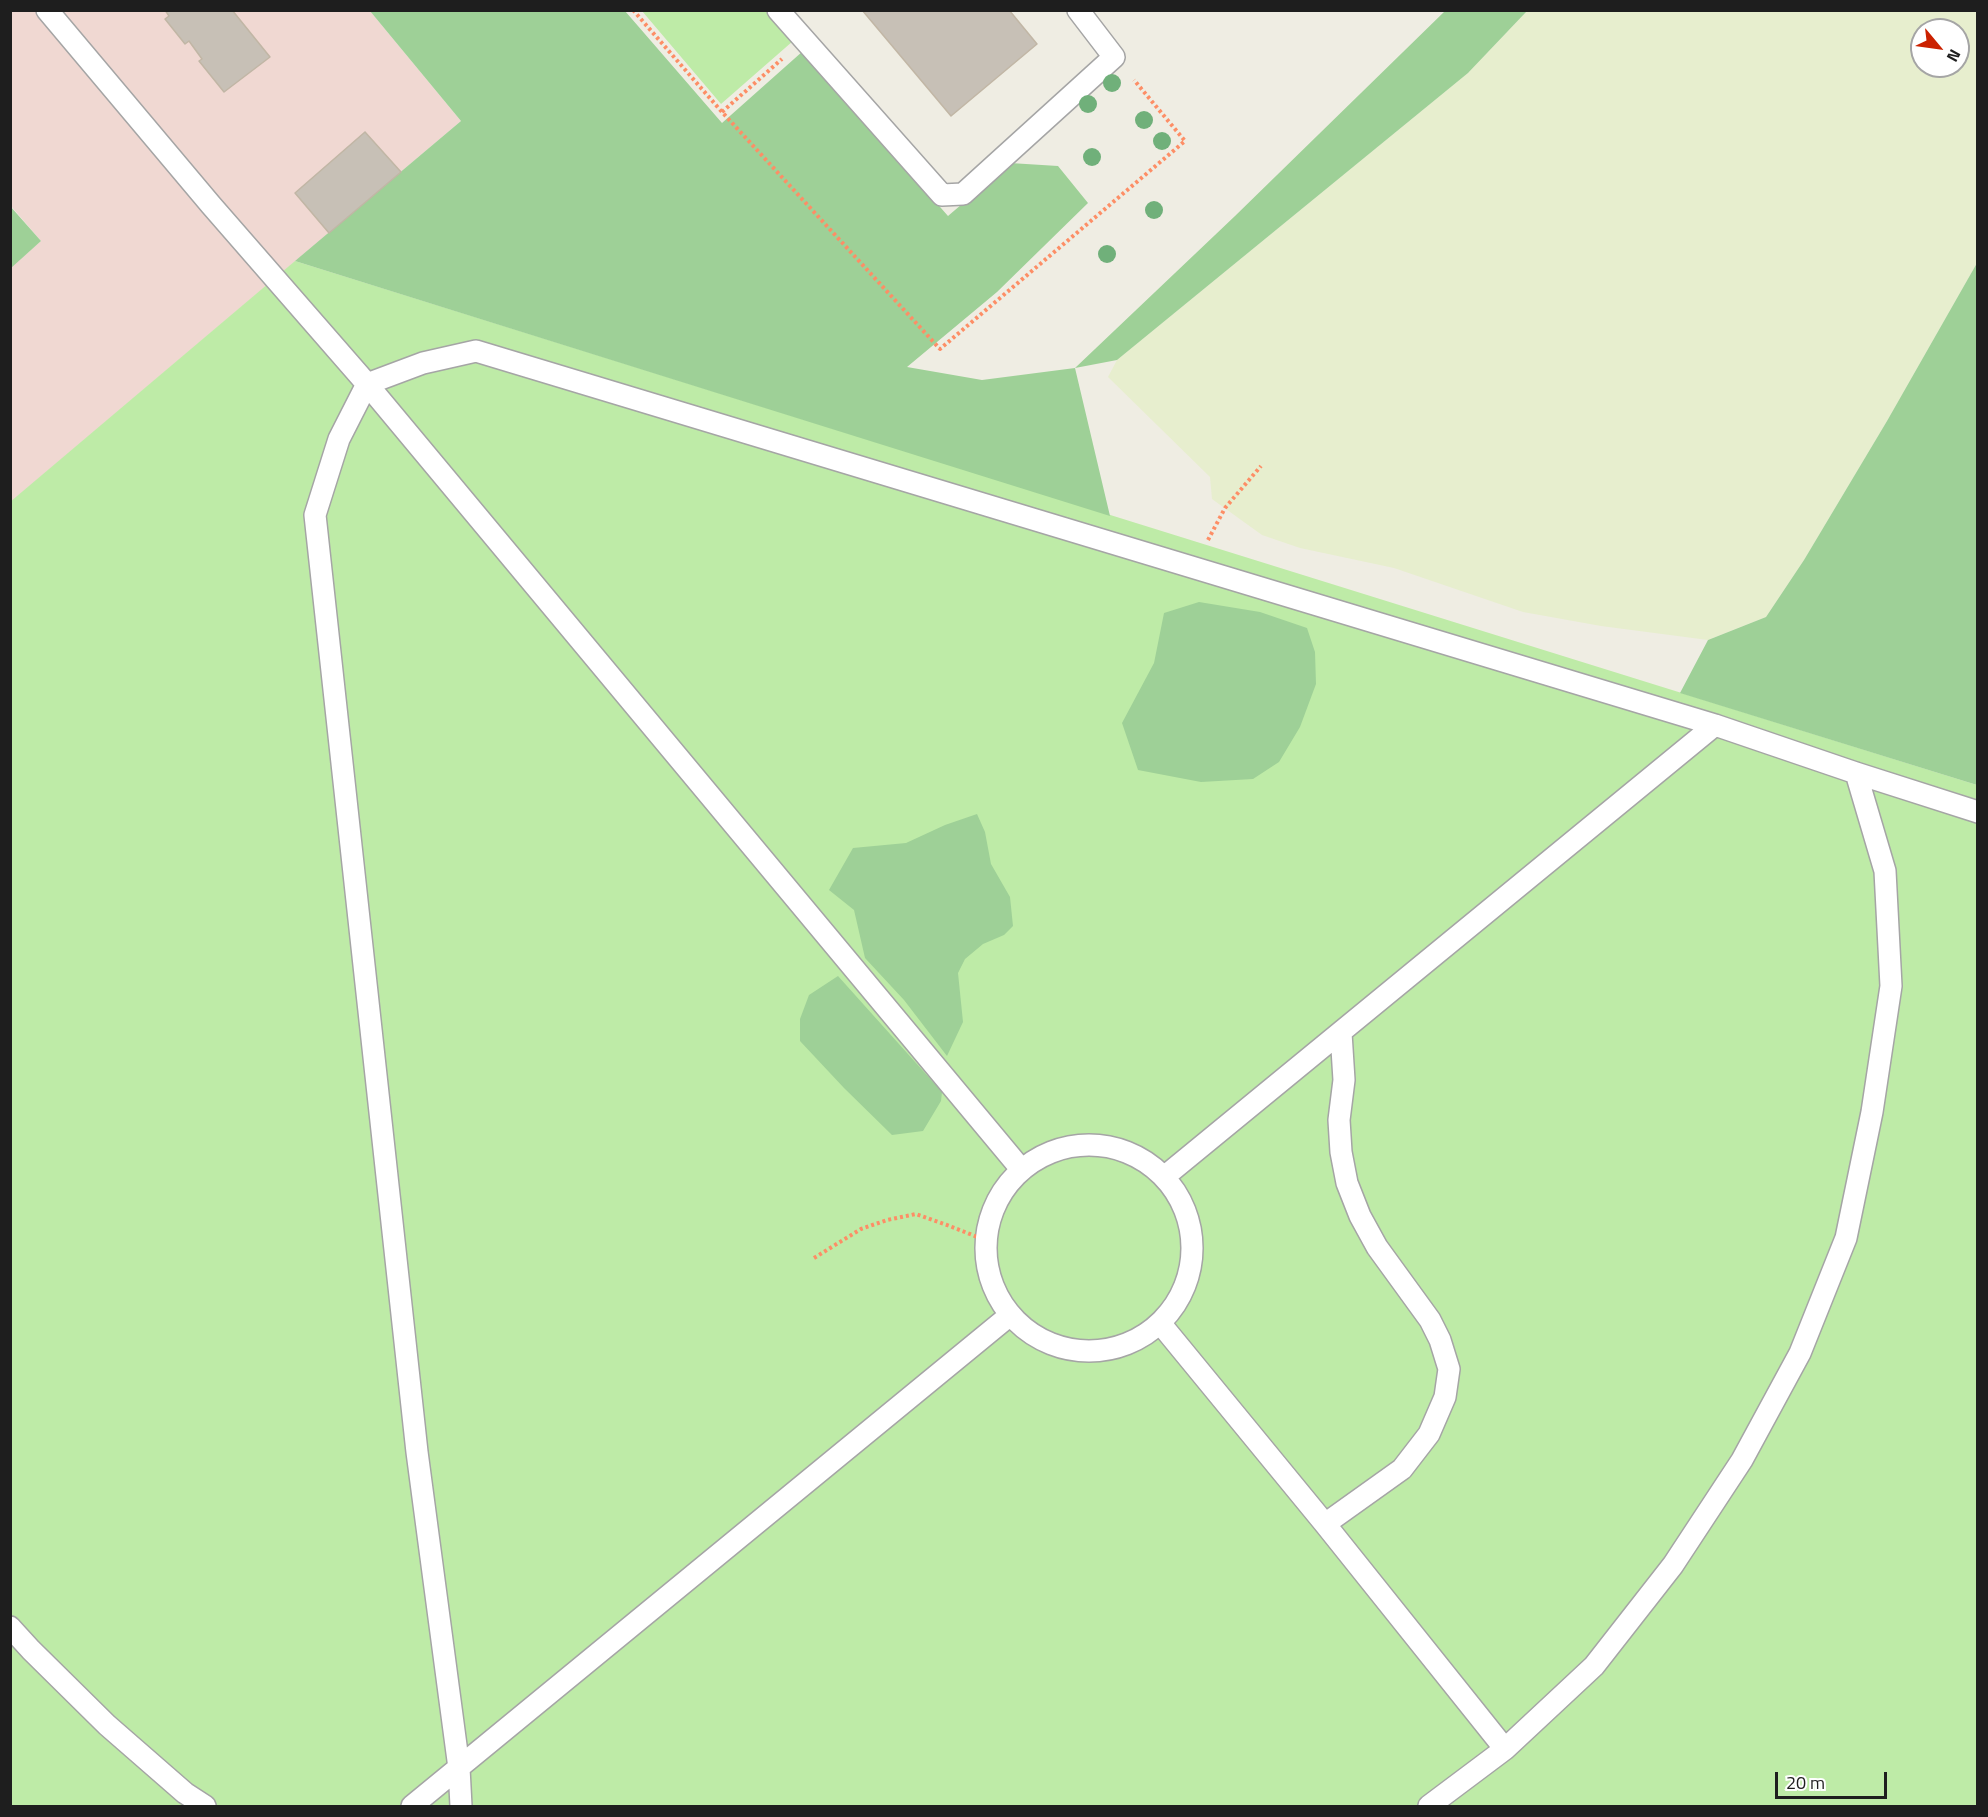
<!DOCTYPE html>
<style>
body{margin:0}
#map{position:relative;width:1988px;height:1817px;overflow:hidden;background:#efede3;font-family:"Titillium Web",sans-serif}
canvas{display:block}
.frame{position:absolute;inset:0;border:12px solid #1e1e1e;pointer-events:none}
.north{position:absolute;left:1910px;top:18px;width:60px;height:60px;box-sizing:border-box;background:#fff;border:2px solid #a5a5a5;border-radius:50%;rotate:119deg;font-size:16px;font-weight:700;line-height:24px;text-align:center;color:#1e1e1e}
.north::after{content:'';display:block;margin:auto;width:21px;height:27px;background:#cb2100;clip-path:polygon(50% 0,100% 100%,50% 72%,0 100%)}
.scale{position:absolute;left:1775px;top:1772px;width:112px;height:27px;box-sizing:border-box;border:3px solid #1e1e1e;border-top:0;padding-left:8px;font-size:18px;line-height:21px;white-space:nowrap;color:#1e1e1e;-webkit-text-stroke:4px #fff;paint-order:stroke}
</style>
<div id="map">
<canvas width="1988" height="1817"></canvas>
<div class="frame"></div>
<div class="north">N</div>
<div class="scale">20 m</div>
</div>
<script>
const context = document.querySelector('canvas').getContext('2d');
context.lineJoin = 'round';
function fillPath(path, color) { context.fillStyle = color; context.fill(path, 'evenodd'); }
const poly = rows => new Path2D(rows.map(r => 'M' + r).join(''));
function trace(path, color, width, dash) { context.strokeStyle = color; context.lineWidth = width; context.lineCap = dash ? 'butt' : 'round'; context.setLineDash(dash || []); context.stroke(path); }
fillPath(poly([
 [11,11,370,11,461,121,11,502,10,268,41,241,11,206]
]), '#f0d8d2');
fillPath(poly([
 [1527,11,1977,11,1977,263,1887,421,1804,560,1766,617,1708,640,1601,626,1523,612,1394,568,1300,548,1262,535,1212,499,1210,477,1108,377,1117,360,1468,73],
 [1922,30,1958,30,1958,66,1922,66]
]), '#e7eece');
fillPath(poly([
 [642,11,766,11,793,41,721,104],
 [295,261,1977,785,1977,1806,11,1806,10,502]
]), '#beeba7');
fillPath(poly([
 [370,11,625,11,722,123,803,51,948,216,1010,163,1058,166,1088,203,997,292,907,367,982,380,1075,368,1235,216,1445,11,1527,11,1468,73,1117,360,1075,368,1110,516,295,261,461,121],
 [10,206,41,241,11,268,10,268],
 [1977,263,1977,785,1680,693,1708,640,1766,617,1804,560,1887,421],
 [1199,602,1260,612,1307,628,1315,652,1316,684,1300,727,1279,762,1253,779,1201,782,1138,770,1122,723,1154,663,1164,613],
 [977,814,985,832,991,864,1010,897,1013,926,1004,935,983,944,965,959,958,973,963,1022,947,1056,904,1000,865,958,854,910,829,890,853,848,906,843,945,825],
 [838,976,942,1092,941,1101,923,1131,892,1135,844,1088,800,1041,800,1019,809,995]
]), '#9ed097');
const building = poly([
 [165,10,232,10,270,57,224,92,199,61,202,59,189,41,185,44,165,19,169,16,165,10],
 [862,10,1009,10,1037,44,951,116,862,10],
 [365,132,401,172,329,233,295,193,365,132]
]);
fillPath(building, '#c7c0b6');
trace(building, '#c1b6a5', 1.5);
const lane = poly([
 [47,10,211,205,367,384,1021,1169],
 [778,10,942,195,963,194,1114,57,1078,10],
 '986 1248a103 103 0 1 1 206 0a103 103 0 1 1-206 0Z',
 [1164,1177,1715,725],
 [1160,1323,1325,1524,1505,1749],
 [1325,1524,1402,1469,1429,1434,1445,1397,1449,1369,1440,1340,1430,1320,1377,1247,1360,1216,1347,1183,1341,1152,1339,1120,1344,1080,1341,1033],
 [10,1627,31,1650,107,1725,185,1793,205,1806],
 [412,1806,1009,1316],
 [461,1806,459,1768,417,1452,315,515,339,439,367,384,423,363,476,351,1715,725,1856,773,1978,812],
 [1429,1806,1505,1749,1594,1666,1673,1565,1742,1460,1800,1353,1846,1238,1872,1112,1891,986,1885,871,1856,773]
]);
trace(lane, '#a5a5a5', 24);
trace(poly([
 [633,10,722,112,940,349,1185,141,1134,80],
 [722,112,782,59],
 [1208,540,1225,508,1261,466],
 [814,1258,861,1229,887,1220,916,1214,947,1225,985,1240]
]), '#fd8e66', 4, [3, 3]);
trace(lane, '#fff', 21);
context.fillStyle = '#70b07a';
for (const [x, y] of [
 [1112,83],
 [1088,104],
 [1144,120],
 [1162,141],
 [1092,157],
 [1154,210],
 [1107,254]
]) { context.beginPath(); context.arc(x, y, 9, 0, 2 * Math.PI); context.fill(); }
</script>
